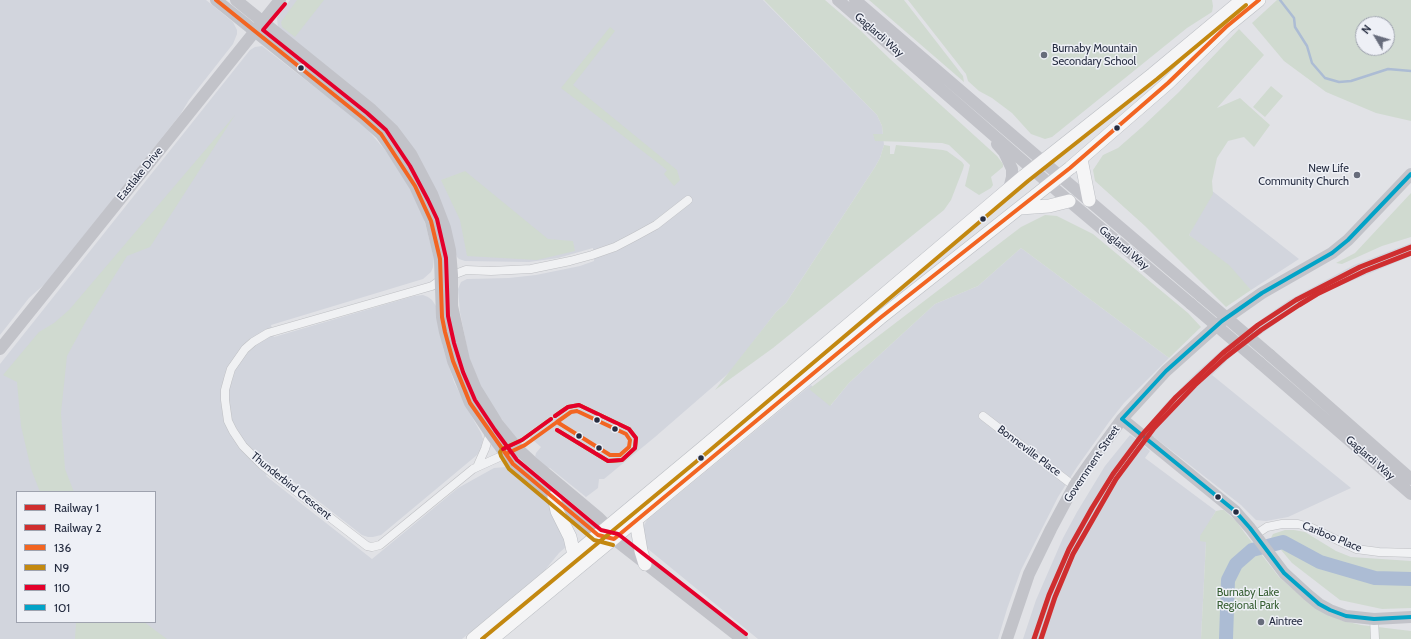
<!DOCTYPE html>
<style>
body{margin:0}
#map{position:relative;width:1411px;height:639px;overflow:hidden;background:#e1e2e6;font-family:Cabin,sans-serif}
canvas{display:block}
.legend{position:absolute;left:16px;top:491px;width:140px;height:132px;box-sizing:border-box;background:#eef0f6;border:1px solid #9ea2ae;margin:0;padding:5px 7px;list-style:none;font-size:12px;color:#262d41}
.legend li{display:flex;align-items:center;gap:8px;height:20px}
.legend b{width:20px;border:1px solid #9ea2ae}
.north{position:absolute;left:1355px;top:16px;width:40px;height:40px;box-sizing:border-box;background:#eef0f6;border:1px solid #9ea2ae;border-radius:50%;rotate:308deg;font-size:11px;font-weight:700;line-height:16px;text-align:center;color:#262d41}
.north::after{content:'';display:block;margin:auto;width:14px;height:18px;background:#676c7b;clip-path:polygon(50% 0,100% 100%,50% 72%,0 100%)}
</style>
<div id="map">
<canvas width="1411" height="639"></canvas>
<ul class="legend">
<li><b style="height:5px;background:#cf2e2f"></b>Railway 1</li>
<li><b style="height:5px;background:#cf2e2f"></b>Railway 2</li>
<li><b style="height:5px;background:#f26522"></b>136</li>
<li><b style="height:5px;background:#c38810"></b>N9</li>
<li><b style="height:5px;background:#e4002b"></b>110</li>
<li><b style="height:5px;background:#02a3c7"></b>101</li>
</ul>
<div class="north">N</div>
</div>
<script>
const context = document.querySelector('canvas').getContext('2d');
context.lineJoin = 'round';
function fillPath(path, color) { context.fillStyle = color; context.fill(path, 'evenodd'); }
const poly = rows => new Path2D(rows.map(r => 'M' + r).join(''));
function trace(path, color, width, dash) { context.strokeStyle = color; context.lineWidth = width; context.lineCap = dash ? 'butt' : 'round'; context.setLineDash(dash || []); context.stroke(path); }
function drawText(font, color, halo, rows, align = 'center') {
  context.font = font + ' Cabin,sans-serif'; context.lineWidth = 3; context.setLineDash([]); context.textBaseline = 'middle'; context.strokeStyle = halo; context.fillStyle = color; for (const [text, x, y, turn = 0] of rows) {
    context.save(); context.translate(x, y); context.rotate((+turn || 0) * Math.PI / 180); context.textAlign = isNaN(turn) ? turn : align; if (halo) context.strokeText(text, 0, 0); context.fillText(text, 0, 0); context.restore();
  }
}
fillPath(poly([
 [0,0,206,0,233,22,237,30,237,34,233,44,189,100,180,115,46,283,29,298,0,335],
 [290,0,763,0,877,115,882,126,884,145,880,158,875,167,786,303,776,312,731,371,655,437,604,479,599,479,598,488,586,497,550,468,544,467,535,457,536,453,541,447,527,435,520,439,517,439,487,400,469,358,460,312,458,289,461,282,467,279,509,278,536,275,580,266,594,261,593,248,558,258,529,262,465,261,459,259,457,257,420,161,278,28,277,18],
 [262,46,352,116,367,129,390,156,407,181,421,211,426,226,434,259,433,267,431,272,423,279,271,325,274,337,414,296,423,295,428,297,432,300,436,306,443,348,454,382,468,410,481,433,483,439,482,448,477,455,381,535,373,537,368,537,362,535,272,465,266,476,372,559,458,488,494,468,506,467,513,470,515,476,534,491,538,491,545,498,550,504,568,545,559,553,545,570,462,639,0,639,0,364,250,50,255,47],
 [17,492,155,492,155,622,17,622],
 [1211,190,1299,259,1251,290,1189,235],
 [1411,243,1411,256,1325,292,1290,313,1234,354,1212,375,1351,488,1288,517,1266,521,1256,520,1241,505,1154,437,1143,445,1150,451,1145,458,1216,511,1211,519,1206,542,1201,639,1023,639,1036,600,1063,538,1077,512,1105,466,1130,435,1136,439,1166,403,1197,372,1225,347,1259,321,1289,300,1354,265],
 [1021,248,1169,358,1124,403,1109,422,1077,467,1058,497,1021,570,1007,609,998,639,758,639,648,549,646,546,643,527,647,520,811,385,831,405,849,383,935,304,978,286]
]), '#d2d5dd');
fillPath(poly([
 [297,0,324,0,295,37,282,27,281,22],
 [764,0,825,0,861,31,890,59,997,156,1003,164,1003,167,991,177,993,185,991,188,979,195,965,186,970,165,949,145,942,143,875,141,873,134,883,134,882,126,877,115],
 [869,0,904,0,963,76,964,82],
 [908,0,1212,0,1213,6,1212,12,1187,28,1052,137,1045,139,1031,134,1012,113,992,98,979,91,968,81,966,74],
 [1277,0,1411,0,1411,121,1376,113,1326,92,1284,61,1252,23],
 [1363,24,1387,24,1387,48,1363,48],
 [610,27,615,31,573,85,677,170,680,180,674,186,664,174,667,170,561,88],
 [1239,29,1264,55,1217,108,1240,98,1270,125,1254,147,1244,137,1228,141,1217,158,1212,181,1213,194,1189,235,1229,265,1251,290,1226,307,1145,226,1095,181,1093,170,1103,155,1118,148,1142,127,1179,92],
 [1271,86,1283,96,1265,117,1253,107],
 [235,115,150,247,127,256,86,321,67,356,61,413,65,469,74,492,83,492,40,492,31,469,21,426,17,382,3,375,39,332,54,323,69,310],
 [884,145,890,146,890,154,894,154,896,145,943,150,947,151,962,162,964,165,963,169,951,200,944,210,836,297,773,348,715,390,776,312,786,303,875,167,880,158],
 [465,171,548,239,573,241,575,251,537,260,467,256,460,220,441,180],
 [1411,193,1411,237,1382,246,1342,264,1336,263,1355,253],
 [1045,215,1057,216,1093,234,1188,313,1201,327,1169,358,1021,248,978,286,935,304,849,383,830,406,809,389,1021,227],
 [1221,510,1224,510,1237,522,1244,532,1279,577,1311,605,1340,620,1361,625,1411,631,1411,639,1201,639,1206,542,1200,541,1200,536,1216,511],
 [1285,530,1294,530,1305,532,1336,551,1351,557,1411,561,1411,608,1382,609,1340,600,1292,563,1271,538,1273,534],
 [76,622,144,622,167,639,75,639]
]), '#d0dad0');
trace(poly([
 [1280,0,1294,18,1295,27,1307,46,1312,63,1325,78,1339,82,1351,81,1388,69,1411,71]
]), '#acbcd4', 2.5);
trace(poly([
 [1226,639,1228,580,1236,564,1252,550,1283,542,1320,562,1375,578,1411,579]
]), '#acbcd4', 14);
const street = poly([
 [983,416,1074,486],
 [506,454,473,469,380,545,372,547,367,546,262,465,243,446,233,431,228,421,225,400,225,390,228,379,231,369,245,349,253,342,268,333,432,286,442,279,466,270,491,271,531,269,570,261,592,255,615,247,636,236,656,225,688,200],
 [477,467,485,449,490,433],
 [1255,535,1267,527,1282,524,1298,524,1312,528,1356,549,1379,552,1411,553],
 [1374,619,1375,639]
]);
const primary = poly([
 [1081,159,1089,200],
 [1020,208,1049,206,1069,201],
 [554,497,557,511,570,537,574,555],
 [636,521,641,551,645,564],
 [473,639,705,446,1024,176,1153,74,1242,0],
 [492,639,880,318,1070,168,1168,83,1226,27,1259,0]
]);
trace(street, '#bfc0c4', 9);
trace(primary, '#bcbfc4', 14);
trace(street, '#f0f1f3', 8);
trace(poly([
 [216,0,363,118,381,134,391,148,415,186,431,221,440,259,442,317,445,332,453,361,470,403,490,433,513,464,598,535,607,537],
 [236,0,372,110,393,130,411,154,432,194,445,228,450,250,452,275,452,306,464,360,476,389,497,423,518,449,531,461,598,517,608,527,614,539,742,639],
 [838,0,1069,201,1191,304],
 [855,0,1060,176,1201,296],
 [997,144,1004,152,1012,169,1012,177,1009,189],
 [0,349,280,0],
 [1270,355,1411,479],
 [1260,363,1411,494],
 [1122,419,1235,511,1250,528,1284,573,1308,595,1319,604,1330,610,1346,616,1374,619,1411,617],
 [1007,639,1029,574,1051,529,1074,486,1090,463,1122,419,1166,371,1222,321,1262,293,1332,253,1348,240,1411,174]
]), '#c2c3c9', 12);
trace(primary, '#f5f5f6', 13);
trace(poly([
 [1201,296,1270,355],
 [1191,304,1260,363]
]), '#c2c3c9', 12);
trace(poly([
 [216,0,363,118,381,134,415,186,431,221,440,259,442,317,445,332,453,361,470,403,513,464,598,535,614,539,880,318,1070,168,1168,83,1226,27,1259,0],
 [577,411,626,434,630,440,629,447,620,455,610,455,557,422,571,412,577,411],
 [506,454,525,445,557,422]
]), '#f26522', 4);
trace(poly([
 [555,416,568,407,579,405,629,429,636,438,635,448,622,460,608,461,557,430],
 [551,419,522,440,502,449,500,452,501,456,509,469,594,540,613,545],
 [482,639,709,451,1028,181,1157,79,1246,5]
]), '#c38810', 4);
trace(poly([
 [285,4,263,30,367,113,386,130,410,166,428,200,437,219,446,258,448,316,454,343,463,372,475,400,495,430,517,460,601,530,618,534,746,634],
 [555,416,568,407,579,405,629,429,636,438,635,448,622,460,608,461,557,430],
 [503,449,522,440,551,419]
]), '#e4002b', 4);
trace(poly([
 [1122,419,1166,371,1222,321,1262,293,1332,253,1348,240,1411,174],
 [1122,419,1235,511,1250,528,1284,573,1319,604,1330,610,1346,616,1374,619,1411,617]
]), '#02a3c7', 4);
trace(poly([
 [1034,639,1049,595,1069,549,1092,508,1113,474,1142,435,1176,397,1223,353,1258,325,1296,300,1360,267,1411,247]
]), '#cf2e2f', 5);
trace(poly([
 [1041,639,1055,597,1073,554,1116,479,1154,428,1195,385,1226,357,1261,330,1299,305,1317,294,1365,271,1411,253]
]), '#cf2e2f', 5);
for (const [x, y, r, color] of [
 [1044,55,4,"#676c7b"],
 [301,68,3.5,"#262d41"],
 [1117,128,3.5,"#262d41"],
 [1357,175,4,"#676c7b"],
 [983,219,3.5,"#262d41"],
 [597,420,3.5,"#262d41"],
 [615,429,3.5,"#262d41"],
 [579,436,3.5,"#262d41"],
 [599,448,3.5,"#262d41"],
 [701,458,3.5,"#262d41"],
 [1218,497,3.5,"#262d41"],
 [1236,512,3.5,"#262d41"],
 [1261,622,4,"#676c7b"]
]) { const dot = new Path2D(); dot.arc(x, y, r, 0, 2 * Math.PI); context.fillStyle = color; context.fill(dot); trace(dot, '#eef0f6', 1.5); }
drawText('11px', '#262d41', '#eef0f6', [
 ["Gaglardi Way",879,35,41],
 ["Eastlake Drive",140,174,-51],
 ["Gaglardi Way",1124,248,40],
 ["Bonneville Place",1029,451,37],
 ["Gaglardi Way",1370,458,41],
 ["Government Street",1092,464,-56],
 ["Thunderbird Crescent",291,486,39],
 ["Cariboo Place",1332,537,22]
]);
drawText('11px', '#262d41', '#eef0f6', [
 ["Burnaby Mountain",1052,49],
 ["Secondary School",1052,62],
 ["New Life",1349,169,"right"],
 ["Community Church",1349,182,"right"],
 ["Aintree",1269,622]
], 'left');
drawText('11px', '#365e32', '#eef0f6', [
 ["Burnaby Lake",1248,593],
 ["Regional Park",1248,606]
]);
</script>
